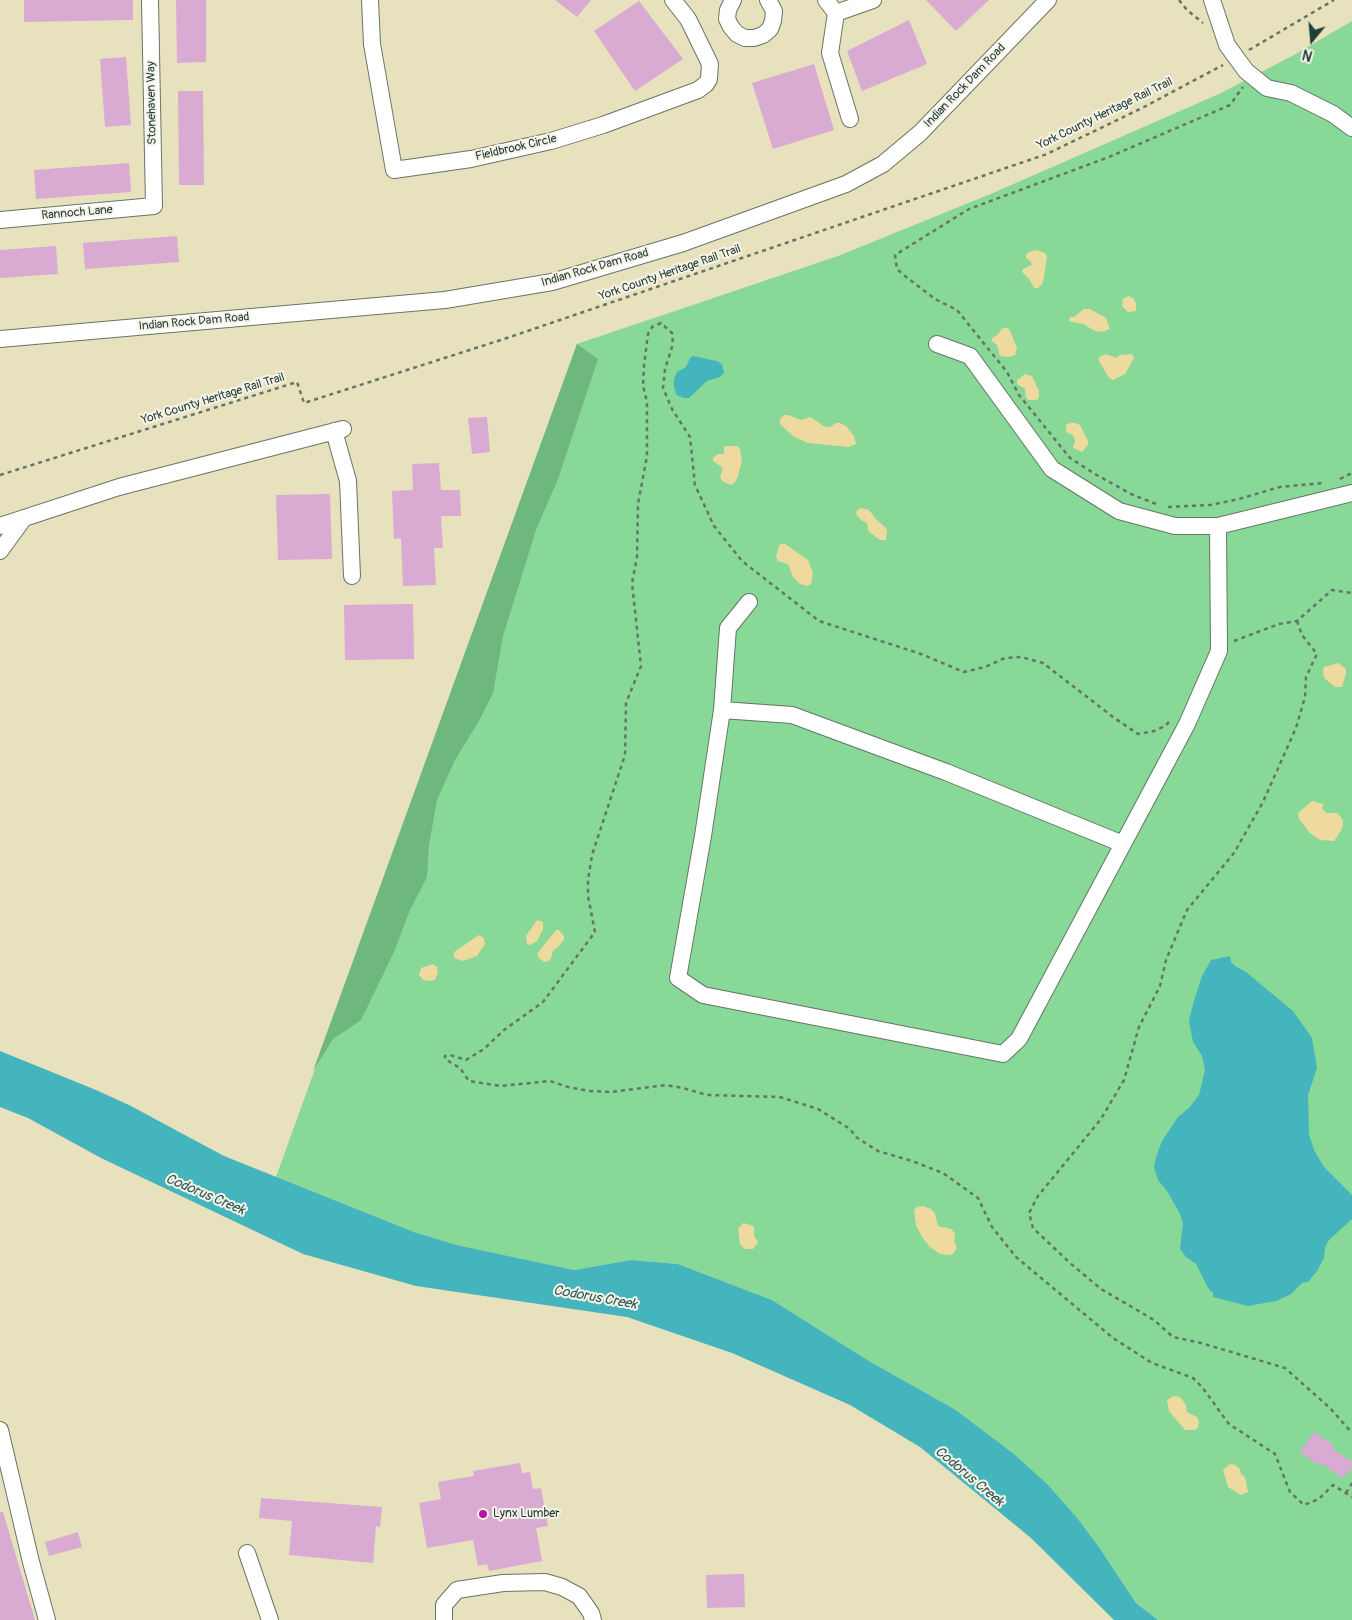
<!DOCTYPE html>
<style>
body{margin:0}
#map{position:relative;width:1352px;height:1620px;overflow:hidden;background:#e8e1bd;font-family:Pangolin,sans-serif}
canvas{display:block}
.north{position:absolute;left:1287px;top:15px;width:50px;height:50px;-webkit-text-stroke:4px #f7f3e8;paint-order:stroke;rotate:197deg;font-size:14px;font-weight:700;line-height:20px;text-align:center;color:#1f3d34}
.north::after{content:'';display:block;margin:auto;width:18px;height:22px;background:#1f3d34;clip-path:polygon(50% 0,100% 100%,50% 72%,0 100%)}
</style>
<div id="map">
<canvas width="1352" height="1620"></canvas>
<div class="north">N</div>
</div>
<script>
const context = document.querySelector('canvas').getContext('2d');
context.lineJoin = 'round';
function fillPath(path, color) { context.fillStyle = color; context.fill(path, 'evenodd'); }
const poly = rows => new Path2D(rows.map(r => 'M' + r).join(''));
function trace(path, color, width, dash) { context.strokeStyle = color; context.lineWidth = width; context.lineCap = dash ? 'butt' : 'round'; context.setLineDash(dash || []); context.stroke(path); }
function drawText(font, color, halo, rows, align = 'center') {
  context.font = font + ' Pangolin,sans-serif'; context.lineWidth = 4; context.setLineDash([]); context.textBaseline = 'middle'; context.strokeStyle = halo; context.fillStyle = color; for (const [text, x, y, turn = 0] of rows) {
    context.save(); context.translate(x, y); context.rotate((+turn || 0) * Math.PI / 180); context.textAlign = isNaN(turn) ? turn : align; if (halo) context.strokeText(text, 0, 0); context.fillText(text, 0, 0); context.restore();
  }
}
fillPath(poly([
 [1352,21,1352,1620,1158,1620,1136,1603,1099,1547,1078,1519,1014,1454,956,1410,869,1361,772,1300,678,1264,631,1260,574,1270,457,1245,414,1232,276,1177,577,344,838,256,993,193,1219,94,1294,55]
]), '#88d898');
fillPath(poly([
 [577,344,598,359,558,479,536,530,503,636,493,693,479,721,455,760,437,800,429,845,427,877,410,910,394,952,361,1020,333,1039,313,1071]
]), '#6eb880');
fillPath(poly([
 [1037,250,1045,253,1047,256,1043,283,1038,288,1034,288,1030,280,1022,272,1023,269,1032,265,1031,262,1026,258,1026,255,1029,252],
 [1128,296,1133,298,1136,303,1136,311,1128,312,1122,306,1123,299],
 [1084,309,1090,309,1106,318,1110,329,1102,332,1095,331,1083,324,1069,321,1070,317,1074,317],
 [1003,328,1008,328,1010,331,1017,348,1015,355,1008,357,1000,356,997,345,992,341,992,338,996,336],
 [1106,354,1116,358,1120,355,1132,354,1134,358,1125,374,1113,380,1109,378,1099,361,1099,357],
 [1025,374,1032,376,1039,391,1039,397,1037,400,1029,400,1026,398,1025,389,1017,384,1017,380],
 [784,415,788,415,801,420,811,417,825,427,830,427,836,423,840,423,846,426,854,436,856,444,848,447,808,443,794,437,780,424,780,419],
 [1070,423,1075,423,1080,425,1088,441,1088,445,1082,452,1073,448,1075,440,1073,435,1066,432,1066,425],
 [727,446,737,446,740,449,742,460,738,476,735,482,731,485,722,481,720,477,723,468,713,461,713,458,718,454,724,454,724,447],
 [861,508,869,510,876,519,884,526,887,530,886,540,880,540,868,531,867,523,861,520,856,514,857,510],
 [781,544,785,544,808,560,813,573,811,584,807,586,800,584,793,577,788,564,778,561,776,557,779,546],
 [1338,663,1346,669,1346,673,1342,687,1335,687,1324,678,1323,671,1324,667],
 [1312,801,1323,804,1322,808,1326,813,1337,813,1342,818,1343,822,1342,829,1334,841,1320,840,1310,833,1299,819,1298,813],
 [537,920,543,922,543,930,537,941,530,945,527,944,526,936],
 [556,930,559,930,564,936,564,939,560,945,553,951,551,958,549,961,544,962,539,958,537,954],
 [479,935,484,938,485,944,477,956,463,961,454,958,454,952],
 [433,964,437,967,438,972,435,980,430,981,423,980,419,975,421,968],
 [923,1206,931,1209,935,1214,938,1226,951,1229,955,1233,954,1241,957,1248,952,1255,940,1254,930,1247,922,1237,916,1225,914,1210,917,1207],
 [743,1223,751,1225,754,1227,754,1236,758,1242,753,1249,745,1249,740,1244,738,1229],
 [1173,1396,1180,1397,1186,1405,1187,1412,1197,1417,1199,1422,1198,1427,1195,1430,1185,1430,1169,1411,1167,1400],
 [1230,1464,1235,1465,1240,1469,1241,1474,1245,1477,1248,1492,1241,1495,1228,1487,1223,1470]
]), '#eeda9e');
fillPath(poly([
 [693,356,717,361,722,364,724,373,720,377,707,381,689,398,684,398,677,395,674,388,674,379,677,372,686,367,690,358],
 [1230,956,1231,962,1235,966,1246,972,1293,1011,1312,1038,1317,1068,1308,1095,1309,1134,1314,1150,1324,1167,1352,1195,1352,1219,1329,1240,1325,1247,1324,1258,1317,1271,1308,1282,1302,1283,1291,1294,1276,1301,1248,1306,1213,1297,1213,1293,1208,1288,1196,1264,1186,1257,1180,1249,1183,1223,1180,1214,1167,1191,1158,1180,1154,1167,1156,1157,1162,1141,1178,1117,1189,1108,1199,1095,1202,1083,1205,1069,1202,1056,1193,1042,1189,1021,1193,1004,1202,976,1211,960],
 [0,1051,96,1090,129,1105,224,1156,414,1232,457,1245,574,1270,631,1260,678,1264,772,1300,869,1361,956,1410,1014,1454,1048,1485,1078,1519,1099,1547,1136,1603,1158,1620,1114,1620,1031,1538,920,1447,850,1405,732,1353,627,1317,416,1286,303,1254,101,1158,28,1118,0,1107]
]), '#45b5bd');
fillPath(poly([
 [24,0,133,0,133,20,24,22],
 [176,0,206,0,206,62,177,63],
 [555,0,591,0,577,17],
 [926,0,989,0,956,31],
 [639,1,683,59,635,91,594,31],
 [909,20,927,64,862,91,847,51],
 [126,57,131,125,105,127,100,59],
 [814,64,834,130,773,149,752,83],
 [178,91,203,91,204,185,179,185],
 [129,163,131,192,36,199,34,170],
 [177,236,179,262,85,269,83,243],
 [56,246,58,274,0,278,0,250],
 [487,417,490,452,472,454,468,418],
 [439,463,441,490,460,490,461,516,441,516,443,548,434,548,436,585,403,586,401,538,394,539,392,491,413,490,412,464],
 [330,494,332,559,278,560,276,495],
 [413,604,414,659,345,660,344,605],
 [1314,1432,1334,1445,1332,1448,1352,1462,1352,1468,1343,1478,1322,1464,1319,1465,1300,1452],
 [520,1463,522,1473,530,1472,533,1489,541,1488,548,1526,536,1528,542,1561,489,1571,487,1564,478,1566,473,1540,427,1548,419,1503,441,1499,438,1482,474,1476,473,1471],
 [261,1498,382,1507,380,1527,376,1526,373,1563,289,1555,292,1521,259,1518],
 [0,1512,3,1512,35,1620,0,1620],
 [78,1532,82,1547,49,1556,45,1542],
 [744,1574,745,1607,707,1608,706,1575]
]), '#d9abd2');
const minor = poly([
 [370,0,372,44,394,170,471,159,551,141,603,125,698,90,706,84,709,79,710,64,688,19,673,0],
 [733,0,728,10,727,19,731,27,737,34,745,38,754,38,763,35,770,29,773,21,774,11,768,0],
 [826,0,836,13,873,0],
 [1212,0,1227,45,1246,71,1267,88,1291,93,1333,114,1352,128],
 [836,13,830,53,850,119],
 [0,220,154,206,150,0],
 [0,339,445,300,552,282,683,243,846,184,883,164,920,133,1048,0],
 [937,344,970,356,1052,469,1119,511,1175,526,1218,526,1352,493],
 [334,431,348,481,352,576],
 [0,526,119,487,343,429],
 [0,551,24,518],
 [749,602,728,628,722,710,703,836,678,978,703,995,1003,1054,1019,1039,1187,724,1219,651,1218,526],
 [722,710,792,715,946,772,1123,844],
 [0,1430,31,1562,47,1620],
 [247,1553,270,1620],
 [444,1620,444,1605,457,1590,503,1583,545,1582,562,1587,579,1596,591,1613,593,1620]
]);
trace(minor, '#657664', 18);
trace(poly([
 [1179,0,1187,10,1203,23],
 [1249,50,1334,0],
 [0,475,297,382,304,403,507,338,1047,154,1144,107,1223,65],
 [1340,479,1352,473],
 [1156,504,1131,494,1095,474,1070,458,1019,395,1007,372,957,310,935,299,905,276,897,269,895,255,969,209,1109,157,1230,105,1243,87],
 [1168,507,1210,505,1239,499,1280,487,1323,483],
 [1297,621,1302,635,1317,654,1306,677,1305,697,1296,728,1263,802,1234,853,1187,910,1166,960,1160,986,1139,1027,1124,1080,1101,1119,1038,1196,1029,1213,1033,1228,1070,1263,1101,1289,1154,1320,1173,1337,1201,1343,1285,1368,1330,1408,1352,1433],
 [1234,641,1279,624,1297,621,1332,590,1352,593],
 [1169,722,1165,726,1154,731,1138,734,1113,717,1043,663,1021,657,1005,658,985,667,964,672,921,654,819,621,742,561,714,526,695,485,690,437,672,409,663,388,665,369,673,344,672,333,661,323,652,327,648,334,644,365,643,386,647,402,647,456,638,504,637,557,632,583,641,666,626,703,625,755,592,855,588,880,588,896,595,932,543,1002,504,1030,484,1049,466,1060,450,1055,445,1056,445,1059,460,1068,469,1081,501,1086,550,1081,568,1087,589,1091,611,1092,666,1085,683,1088,707,1095,780,1097,818,1109,850,1129,856,1137,878,1151,912,1161,943,1173,978,1198,992,1227,1016,1257,1113,1338,1152,1363,1193,1378,1202,1387,1229,1424,1275,1454,1290,1492,1304,1505,1319,1499,1333,1485,1352,1497],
 [1346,1493,1352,1483]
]), '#657664', 2.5, [4, 4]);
trace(minor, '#fff', 16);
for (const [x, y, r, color] of [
 [483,1514,5,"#b5179e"]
]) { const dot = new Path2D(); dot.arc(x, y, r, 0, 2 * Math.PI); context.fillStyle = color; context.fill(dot); trace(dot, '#f7f3e8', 2); }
drawText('12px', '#1f3d34', '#f7f3e8', [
 ["Indian Rock Dam Road",965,86,-46],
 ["Stonehaven Way",152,103,-91],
 ["York County Heritage Rail Trail",1105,114,-26],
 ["Fieldbrook Circle",516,148,-13],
 ["Rannoch Lane",77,213,-5],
 ["Indian Rock Dam Road",595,268,-16],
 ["York County Heritage Rail Trail",670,273,-19],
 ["Indian Rock Dam Road",194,322,-5],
 ["York County Heritage Rail Trail",213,399,-17]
]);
drawText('12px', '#1f3d34', '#f7f3e8', [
 ["Lynx Lumber",493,1514]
], 'left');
drawText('italic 14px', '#285b56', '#f7f3e8', [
 ["Codorus Creek",205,1195,23],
 ["Codorus Creek",595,1298,10],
 ["Codorus Creek",969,1477,40]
]);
</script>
